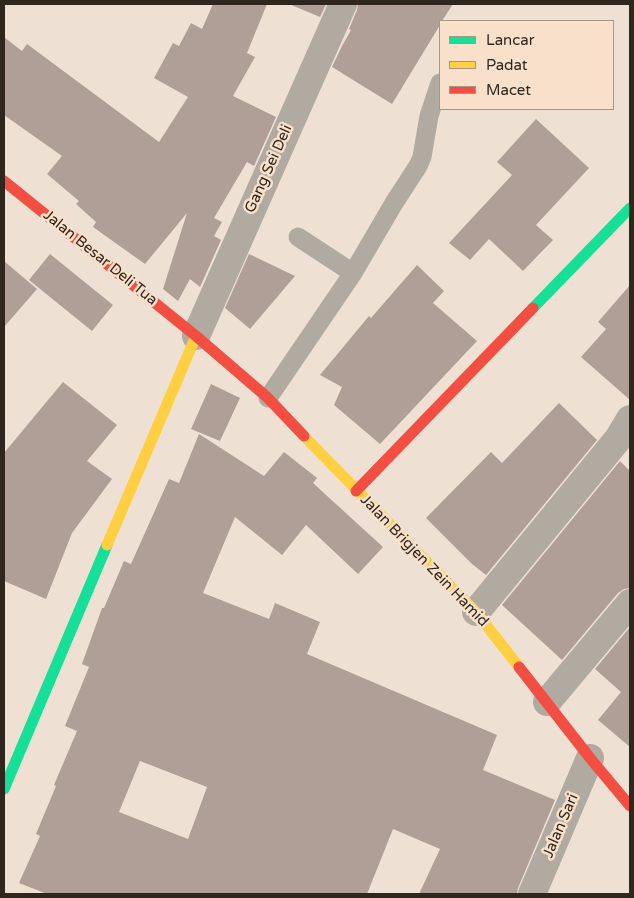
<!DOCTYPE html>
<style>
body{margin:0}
#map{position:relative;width:634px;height:898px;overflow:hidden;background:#eee1d4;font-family:"Varela Round",sans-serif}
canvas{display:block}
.frame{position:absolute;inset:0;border:5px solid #2f261d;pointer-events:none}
.legend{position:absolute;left:439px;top:20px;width:175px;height:90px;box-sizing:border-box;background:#f9e0ca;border:1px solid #a89685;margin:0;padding:6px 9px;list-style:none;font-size:15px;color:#2f261d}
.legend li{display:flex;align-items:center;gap:10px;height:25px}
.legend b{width:25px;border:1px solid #a89685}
</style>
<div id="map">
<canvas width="634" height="898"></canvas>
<div class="frame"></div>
<ul class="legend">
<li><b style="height:6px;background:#16e098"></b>Lancar</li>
<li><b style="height:6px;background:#ffcf43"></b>Padat</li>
<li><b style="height:6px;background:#f24e42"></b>Macet</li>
</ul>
</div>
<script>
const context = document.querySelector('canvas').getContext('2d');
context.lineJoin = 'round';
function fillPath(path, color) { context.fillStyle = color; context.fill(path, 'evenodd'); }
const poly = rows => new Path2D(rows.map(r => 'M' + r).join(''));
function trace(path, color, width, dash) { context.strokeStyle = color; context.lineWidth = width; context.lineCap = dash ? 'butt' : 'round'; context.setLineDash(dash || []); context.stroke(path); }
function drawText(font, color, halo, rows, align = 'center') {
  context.font = font + ' "Varela Round",sans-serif'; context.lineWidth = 5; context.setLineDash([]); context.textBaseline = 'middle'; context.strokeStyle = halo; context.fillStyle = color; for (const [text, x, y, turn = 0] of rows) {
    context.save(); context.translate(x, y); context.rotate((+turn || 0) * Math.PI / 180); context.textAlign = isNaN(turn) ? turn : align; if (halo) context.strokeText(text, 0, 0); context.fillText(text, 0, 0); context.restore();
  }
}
fillPath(poly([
 [213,4,267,4,247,53,255,57,233,96,276,117,254,166,247,162,214,218,222,222,214,236,221,240,200,287,190,279,178,301,163,289,187,213,145,264,93,227,96,222,76,204,79,201,47,174,62,156,4,115,4,37,22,51,27,44,159,142,188,97,154,78,173,43,179,46,191,23,202,29],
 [289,4,326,4,320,17],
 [358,4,453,4,442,21,440,21,440,25,392,104,332,67,342,46,351,30,349,29,357,10],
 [536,119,589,168,536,225,553,240,523,271,489,239,470,260,449,243,512,175,497,162],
 [50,254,113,305,92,331,29,280],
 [249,254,295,276,250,329,225,308],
 [4,261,37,289,4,327],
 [417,265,444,291,433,303,477,341,380,444,334,405,342,387,320,375,369,316,371,318],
 [630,285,630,400,581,357,606,329,598,322],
 [63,382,117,425,87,461,112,479,72,533,46,599,4,581,4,453],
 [211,384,240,398,220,441,191,429],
 [559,403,597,440,486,575,472,564,426,518,491,452,502,463],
 [199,434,264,476,284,452,317,478,313,483,383,547,358,574,306,525,282,555,235,517,203,593,269,619,275,603,320,622,307,654,497,735,483,770,555,800,518,888,517,894,419,894,440,849,393,829,367,894,47,894,19,883,40,836,36,834,56,786,54,785,77,731,65,726,89,667,82,664,102,608,104,608,124,561,131,564,169,479,179,483],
 [140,761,207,787,188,839,119,812],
 [620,461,630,471,630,588,624,589,618,593,562,660,502,605],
 [630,627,630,747,598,720,621,692,595,669]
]), '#af9f97');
trace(poly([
 [298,237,353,273],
 [268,398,353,273,394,203,418,166,422,157,429,116,440,83]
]), '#b0aaa1', 19);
trace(poly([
 [196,336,343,4],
 [476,612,618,439,630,419],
 [547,702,630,603],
 [532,894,590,758]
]), '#b0aaa1', 28);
trace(poly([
 [533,308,630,208],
 [4,789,107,545]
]), '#16e098', 11);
trace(poly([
 [304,436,476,612,519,667],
 [107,545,196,336]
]), '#ffcf43', 11);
trace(poly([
 [4,181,196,336,268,398,304,436],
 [356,491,533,308],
 [519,667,590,758,630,806]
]), '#f24e42', 11);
drawText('15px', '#2f261d', '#f9e0ca', [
 ["Gang Sei Deli",269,169,-66],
 ["Jalan Besar Deli Tua",100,258,39],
 ["Jalan Brigjen Zein Hamid",424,561,46],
 ["Jalan Sari",561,826,-67]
]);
</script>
